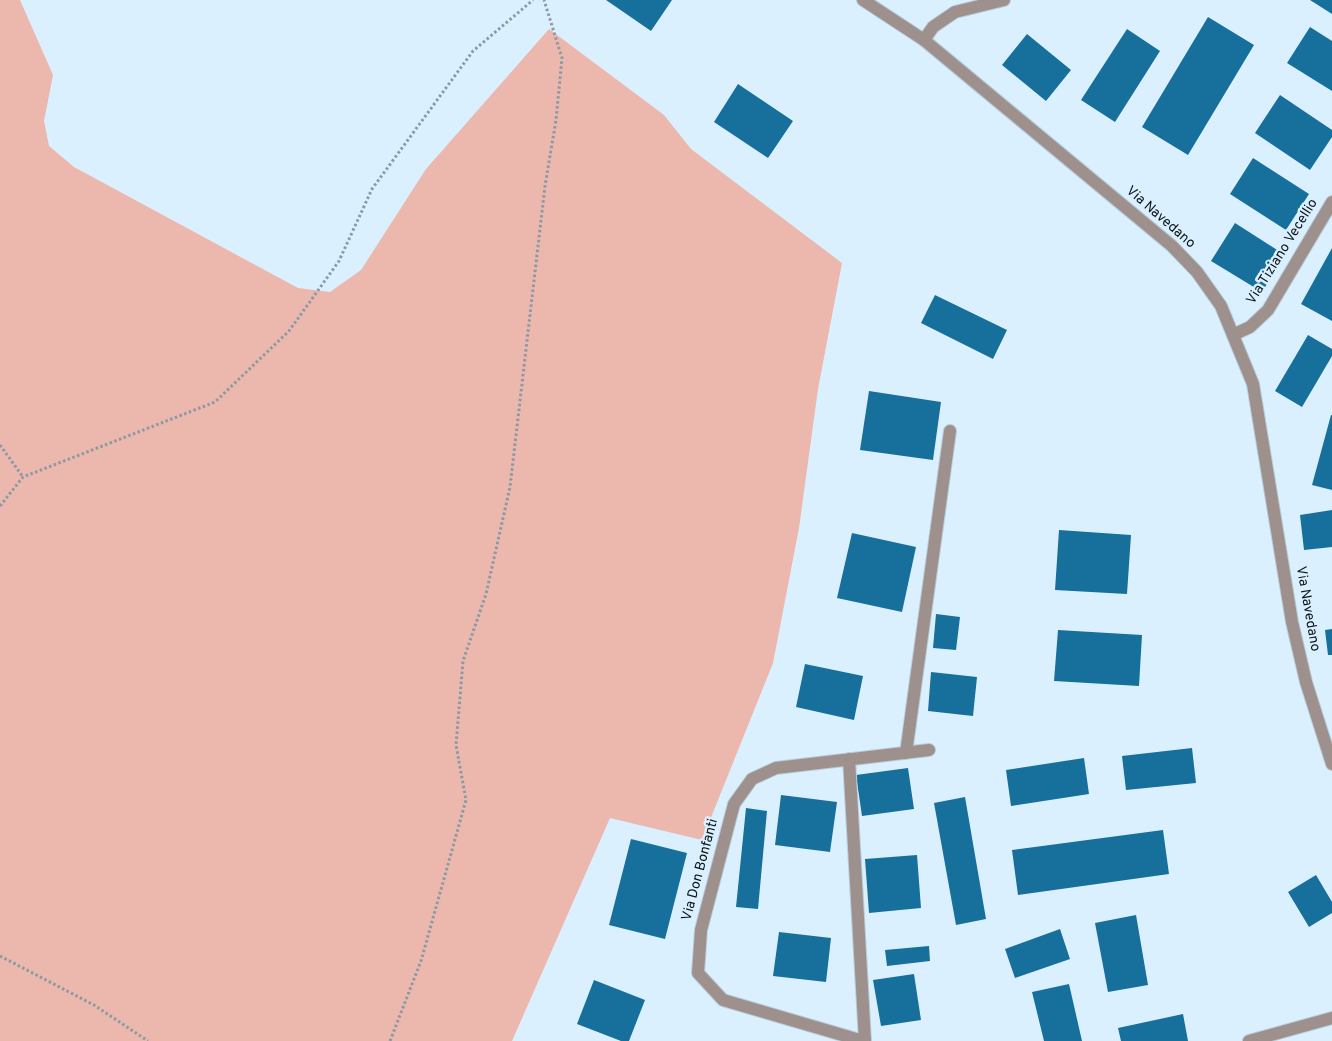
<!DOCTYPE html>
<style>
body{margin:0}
canvas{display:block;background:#dbf0fe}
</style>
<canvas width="1332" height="1041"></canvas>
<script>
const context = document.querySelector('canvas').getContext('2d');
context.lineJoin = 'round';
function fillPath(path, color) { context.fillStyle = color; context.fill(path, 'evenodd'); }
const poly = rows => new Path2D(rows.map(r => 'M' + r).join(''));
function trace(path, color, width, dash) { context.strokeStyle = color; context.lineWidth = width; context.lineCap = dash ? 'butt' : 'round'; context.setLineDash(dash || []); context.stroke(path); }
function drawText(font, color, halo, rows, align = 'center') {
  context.font = font + ' Overpass,sans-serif'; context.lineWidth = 5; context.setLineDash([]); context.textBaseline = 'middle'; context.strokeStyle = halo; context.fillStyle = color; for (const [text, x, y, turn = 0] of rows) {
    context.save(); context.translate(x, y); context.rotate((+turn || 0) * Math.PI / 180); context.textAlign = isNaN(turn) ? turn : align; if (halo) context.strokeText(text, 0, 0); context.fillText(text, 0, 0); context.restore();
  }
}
fillPath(poly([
 [0,0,20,0,53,75,44,121,49,146,74,167,298,288,330,292,361,270,426,169,549,29,664,115,691,149,842,263,818,389,799,528,773,663,702,840,610,818,512,1041,0,1041]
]), '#ecb7ac');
fillPath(poly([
 [606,0,672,0,651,31],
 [1310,0,1332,0,1332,14],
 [1208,17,1254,45,1188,155,1142,127],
 [1310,27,1332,41,1332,91,1287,63],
 [1127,29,1160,51,1115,122,1081,100],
 [1027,34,1071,70,1046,101,1002,65],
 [738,84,793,121,768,158,714,122],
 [1280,95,1332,130,1332,137,1310,170,1255,133],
 [1253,158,1309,194,1286,230,1230,194],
 [1235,223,1285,255,1262,292,1211,261],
 [1332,248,1332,321,1301,304],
 [935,295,1007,330,993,359,921,323],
 [1308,335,1332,349,1332,356,1302,407,1275,391],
 [869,391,941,402,933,460,860,450],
 [1331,415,1332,415,1332,490,1312,485],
 [1332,510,1332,547,1304,550,1300,515],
 [1059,530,1131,535,1127,594,1055,590],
 [852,533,916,547,902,612,837,598],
 [936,614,960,617,956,650,933,648],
 [1332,629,1332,655,1328,655,1325,630],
 [1058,630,1142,635,1139,686,1054,681],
 [805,664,863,676,854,720,796,707],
 [931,672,977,677,973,716,928,711],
 [1192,748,1196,783,1126,790,1122,756],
 [1084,758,1089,794,1011,806,1006,770],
 [908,768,914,809,862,816,856,775],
 [781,795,837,802,830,852,775,845],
 [965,797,986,919,956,925,934,803],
 [746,808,767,811,758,909,736,907],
 [1163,830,1169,874,1018,895,1012,850],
 [631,839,687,853,665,939,609,925],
 [917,855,921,908,869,913,865,859],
 [1316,875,1332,902,1332,913,1309,927,1288,892],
 [1136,915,1148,985,1108,992,1095,923],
 [1060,929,1070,959,1015,978,1005,949],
 [779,932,831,938,826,982,773,976],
 [929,946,930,961,887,966,885,950],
 [914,974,921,1020,881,1026,873,980],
 [594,980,645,1000,629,1041,621,1041,577,1024],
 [1069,984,1082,1041,1044,1041,1032,992],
 [1183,1014,1188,1041,1121,1041,1118,1028]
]), '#176f9b');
const minor = poly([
 [924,40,933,27,955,12,1004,0],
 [1235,334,1250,327,1268,310,1332,202],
 [906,753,950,431],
 [849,759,865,1041],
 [863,1041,723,1000,698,973,701,930,734,804,752,779,776,768,929,750],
 [1249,1041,1332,1018]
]);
const tertiary = poly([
 [863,0,924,40,1172,246,1197,272,1221,306,1253,384,1292,622,1306,682,1332,764]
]);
trace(minor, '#bacdd9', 14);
trace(tertiary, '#bacdd9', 14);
trace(poly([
 [0,445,23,477],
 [0,506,23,477,215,402,289,331,339,261,372,189,473,51,533,0],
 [0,956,94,1005,148,1041],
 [390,1041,421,961,466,800,456,745,463,661,486,594,510,487,545,186,556,120,562,58,544,0]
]), '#8a9aa5', 3, [2.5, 2.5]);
trace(minor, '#9d908d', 12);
trace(tertiary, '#9d908d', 12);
drawText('14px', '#0a1319', '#dbf0fe', [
 ["Via Navedano",1160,218,41],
 ["Via Tiziano Vecellio",1283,252,-58],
 ["Via Navedano",1307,609,80],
 ["Via Don Bonfanti",701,870,-75]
]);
</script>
